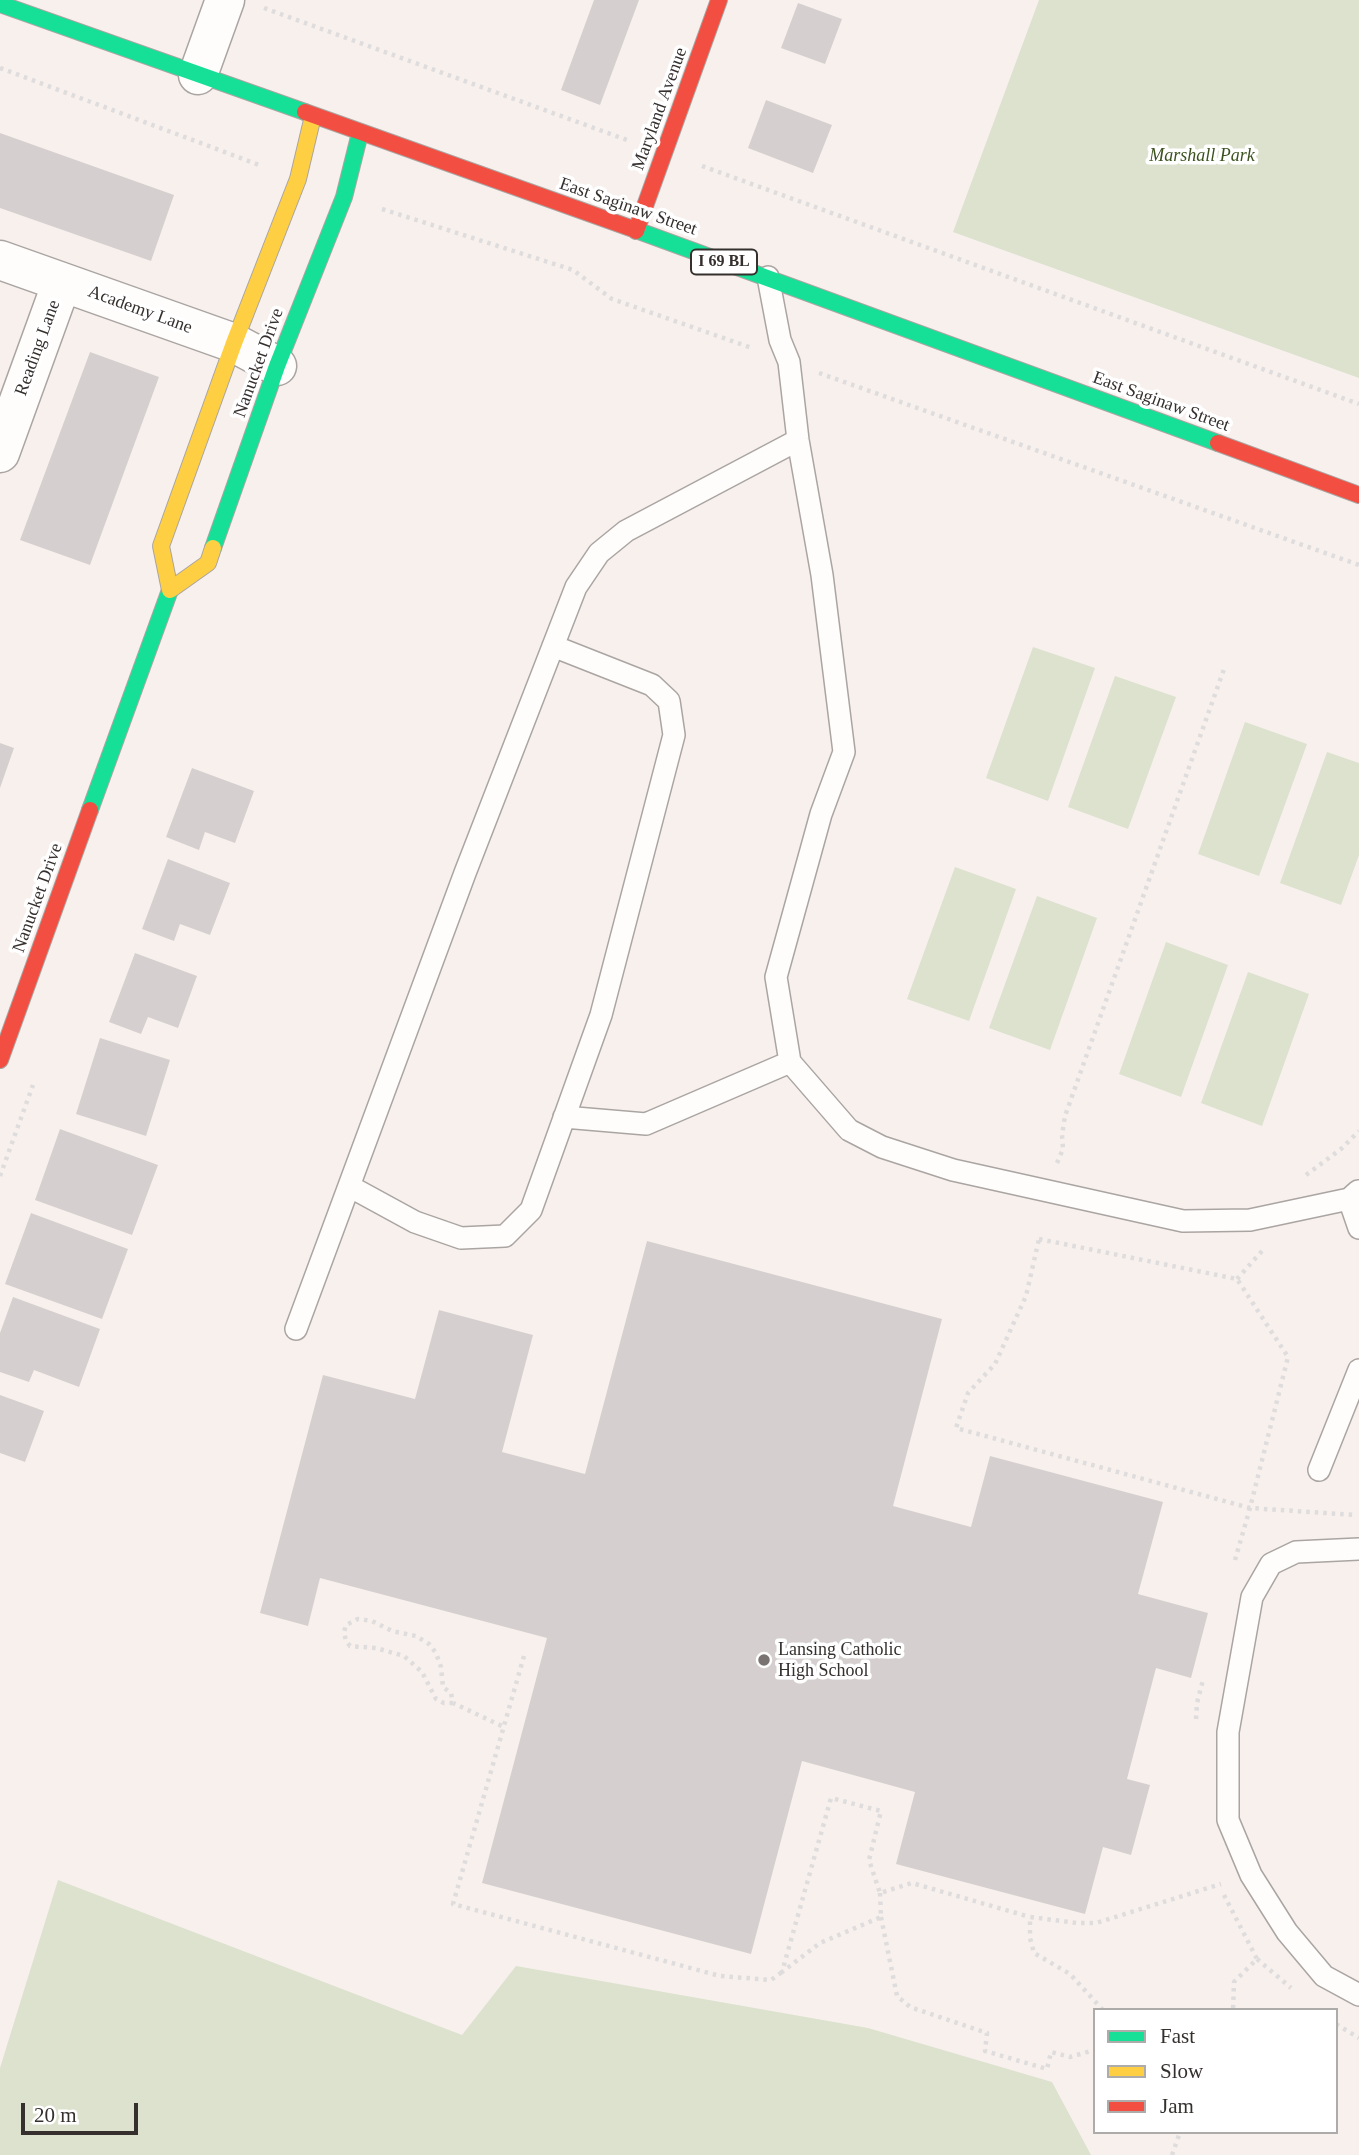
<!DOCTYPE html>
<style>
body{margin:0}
#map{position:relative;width:1359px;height:2155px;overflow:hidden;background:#f8f0ed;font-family:"Times New Roman",serif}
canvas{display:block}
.legend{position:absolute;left:1093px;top:2008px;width:245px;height:126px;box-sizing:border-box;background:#fff;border:2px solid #aeacab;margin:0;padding:9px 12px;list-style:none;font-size:21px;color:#35302e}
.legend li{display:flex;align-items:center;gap:14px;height:35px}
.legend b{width:35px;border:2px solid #aeacab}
.scale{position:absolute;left:21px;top:2103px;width:117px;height:32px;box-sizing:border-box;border:4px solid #35302e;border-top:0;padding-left:9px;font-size:21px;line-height:24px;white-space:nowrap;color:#35302e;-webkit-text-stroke:5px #fff;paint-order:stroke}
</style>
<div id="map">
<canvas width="1359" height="2155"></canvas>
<ul class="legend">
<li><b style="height:9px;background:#16e098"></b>Fast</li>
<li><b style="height:9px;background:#ffcf43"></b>Slow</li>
<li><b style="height:9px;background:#f24e42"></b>Jam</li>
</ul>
<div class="scale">20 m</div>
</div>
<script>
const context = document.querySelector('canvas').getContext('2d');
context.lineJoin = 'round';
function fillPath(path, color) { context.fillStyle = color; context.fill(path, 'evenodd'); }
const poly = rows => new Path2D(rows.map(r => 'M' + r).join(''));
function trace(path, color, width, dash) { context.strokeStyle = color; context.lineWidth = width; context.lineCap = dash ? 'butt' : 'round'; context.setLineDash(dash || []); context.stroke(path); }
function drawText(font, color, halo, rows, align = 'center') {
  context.font = font + ' "Times New Roman",serif'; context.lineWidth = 7; context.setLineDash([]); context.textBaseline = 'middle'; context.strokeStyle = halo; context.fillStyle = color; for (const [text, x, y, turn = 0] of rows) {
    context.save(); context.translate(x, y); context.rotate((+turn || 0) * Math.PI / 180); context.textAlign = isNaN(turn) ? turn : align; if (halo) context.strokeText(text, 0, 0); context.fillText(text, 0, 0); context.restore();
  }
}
fillPath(poly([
 [1039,0,1359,0,1359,378,953,232],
 [1033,647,1095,668,1048,801,986,778],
 [1115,676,1176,697,1128,829,1068,807],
 [1245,722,1307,744,1259,876,1198,854],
 [1327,752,1359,763,1359,855,1341,905,1280,883],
 [955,867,1016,889,969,1021,907,999],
 [1037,896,1097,918,1050,1050,989,1028],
 [1166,942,1228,965,1181,1097,1119,1074],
 [1248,972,1309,994,1262,1126,1201,1103],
 [58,1880,462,2035,516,1966,868,2028,1052,2082,1091,2155,0,2155,0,2068]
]), '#dce2ce');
fillPath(poly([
 [594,0,639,0,600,105,561,90],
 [798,3,842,19,825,64,781,48],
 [766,100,832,125,813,173,748,148],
 [0,133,174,195,151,261,0,208],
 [90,352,159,377,90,565,20,540],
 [0,743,14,748,0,788],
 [192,768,254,791,235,843,205,832,199,850,166,837],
 [168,859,230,883,210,935,180,924,174,941,142,929],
 [135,953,197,976,178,1028,148,1017,141,1034,109,1022],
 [100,1038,170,1060,146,1136,76,1114],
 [60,1129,158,1165,132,1235,35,1200],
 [31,1213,128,1249,102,1319,5,1284],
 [647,1241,942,1319,893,1506,971,1527,990,1456,1163,1502,1138,1594,1208,1613,1191,1678,1156,1668,1127,1779,1150,1785,1131,1855,1103,1847,1085,1914,896,1864,915,1792,802,1761,751,1954,482,1883,547,1638,320,1578,308,1626,260,1613,323,1375,415,1399,439,1310,533,1335,502,1452,585,1474],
 [13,1297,100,1329,79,1387,34,1370,29,1382,0,1372,0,1333],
 [0,1395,44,1411,25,1462,0,1453]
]), '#d5d0cf');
const lane = poly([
 [768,277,780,340,789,362,798,440,822,575,844,752,821,814,776,977,790,1062,849,1130,882,1147,953,1170,1183,1221,1250,1220,1349,1199],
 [564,1117,646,1124,790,1062],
 [349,1186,415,1222,461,1238,505,1236,531,1210,601,1015,674,735,669,701,652,685,553,646],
 [1358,1191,1349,1199,1359,1228],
 [296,1329,465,873,576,587,599,553,626,531,798,440],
 [1319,1470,1359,1370],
 [1359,1549,1296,1552,1271,1564,1252,1597,1228,1732,1228,1820,1251,1875,1287,1932,1324,1976,1359,1995]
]);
const street = poly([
 [198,75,225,0],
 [0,260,234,343,277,366],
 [0,453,62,282]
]);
const fast = poly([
 [0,4,305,112],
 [636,230,1218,443],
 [213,548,277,366,344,197,360,133],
 [90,810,170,590]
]);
const slow = poly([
 [213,548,208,563,170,590,161,546,234,343,298,179,313,116]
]);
const jam = poly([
 [305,112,636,230],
 [636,231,719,0],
 [1218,443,1359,495],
 [0,1060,90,810]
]);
trace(lane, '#aaa5a2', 24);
trace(street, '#aaa5a2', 41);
trace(fast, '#aaa5a2', 18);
trace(slow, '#aaa5a2', 18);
trace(jam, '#aaa5a2', 18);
trace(poly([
 [264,8,627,140],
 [0,68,262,166],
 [702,166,1359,404],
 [382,209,573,270,612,299,752,348],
 [819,373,1359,565],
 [1057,1163,1063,1149,1062,1135,1065,1116,1224,669],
 [1306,1175,1341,1149,1359,1131],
 [0,1176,33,1085],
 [1039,1239,1237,1279,1288,1357,1250,1508,956,1428,968,1393,995,1364,1026,1296,1039,1239],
 [1237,1279,1262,1251],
 [1235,1560,1250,1508,1355,1515],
 [524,1656,453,1904,720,1976,771,1980,782,1972],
 [453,1703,444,1703,436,1699,422,1672,404,1656,376,1648,350,1646,346,1641,344,1632,346,1625,358,1619,372,1621,392,1631,416,1636,429,1644,436,1653,441,1667,443,1687,451,1693,453,1703,504,1727],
 [1196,1719,1197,1703,1203,1680],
 [880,1893,881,1917,820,1943,782,1972,831,1798,881,1811,869,1860,880,1893,912,1883,1030,1917],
 [1224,1895,1257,1959,1234,1982,1233,2010],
 [881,1917,897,1996,910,2007,987,2033,985,2051,1047,2069,1051,2052,1070,2057,1091,2051],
 [1257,1959,1291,1988],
 [1103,2010,1070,1974,1034,1953,1030,1938,1030,1917,1077,1923,1096,1923,1221,1884],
 [1336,2024,1359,2038],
 [1172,2155,1180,2132]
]), '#dedcdc', 4.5, [3.5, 5]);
trace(lane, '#fefdfc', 21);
trace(street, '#fefdfc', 38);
trace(fast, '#16e098', 16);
trace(slow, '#ffcf43', 16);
trace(jam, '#f24e42', 16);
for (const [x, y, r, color] of [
 [764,1660,7,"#797371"]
]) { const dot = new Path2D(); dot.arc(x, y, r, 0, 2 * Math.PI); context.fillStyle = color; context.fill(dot); trace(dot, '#fff', 2.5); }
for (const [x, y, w] of [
 [724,262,66]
]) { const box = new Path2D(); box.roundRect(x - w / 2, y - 12.5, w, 25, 5); context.fillStyle = '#fff'; context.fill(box); trace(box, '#35302e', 2); }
drawText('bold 16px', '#35302e', null, [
 ["I 69 BL",724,262]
]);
drawText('18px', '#35302e', '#fff', [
 ["Maryland Avenue",660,109,-70],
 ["East Saginaw Street",628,207,19],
 ["Academy Lane",140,310,20],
 ["Reading Lane",38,348,-70],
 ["Nanucket Drive",259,363,-70],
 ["East Saginaw Street",1161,402,20],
 ["Nanucket Drive",38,898,-70]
]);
drawText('italic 18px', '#3b521f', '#fff', [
 ["Marshall Park",1202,156]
]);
drawText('18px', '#35302e', '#fff', [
 ["Lansing Catholic",778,1650],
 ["High School",778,1671]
], 'left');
</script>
